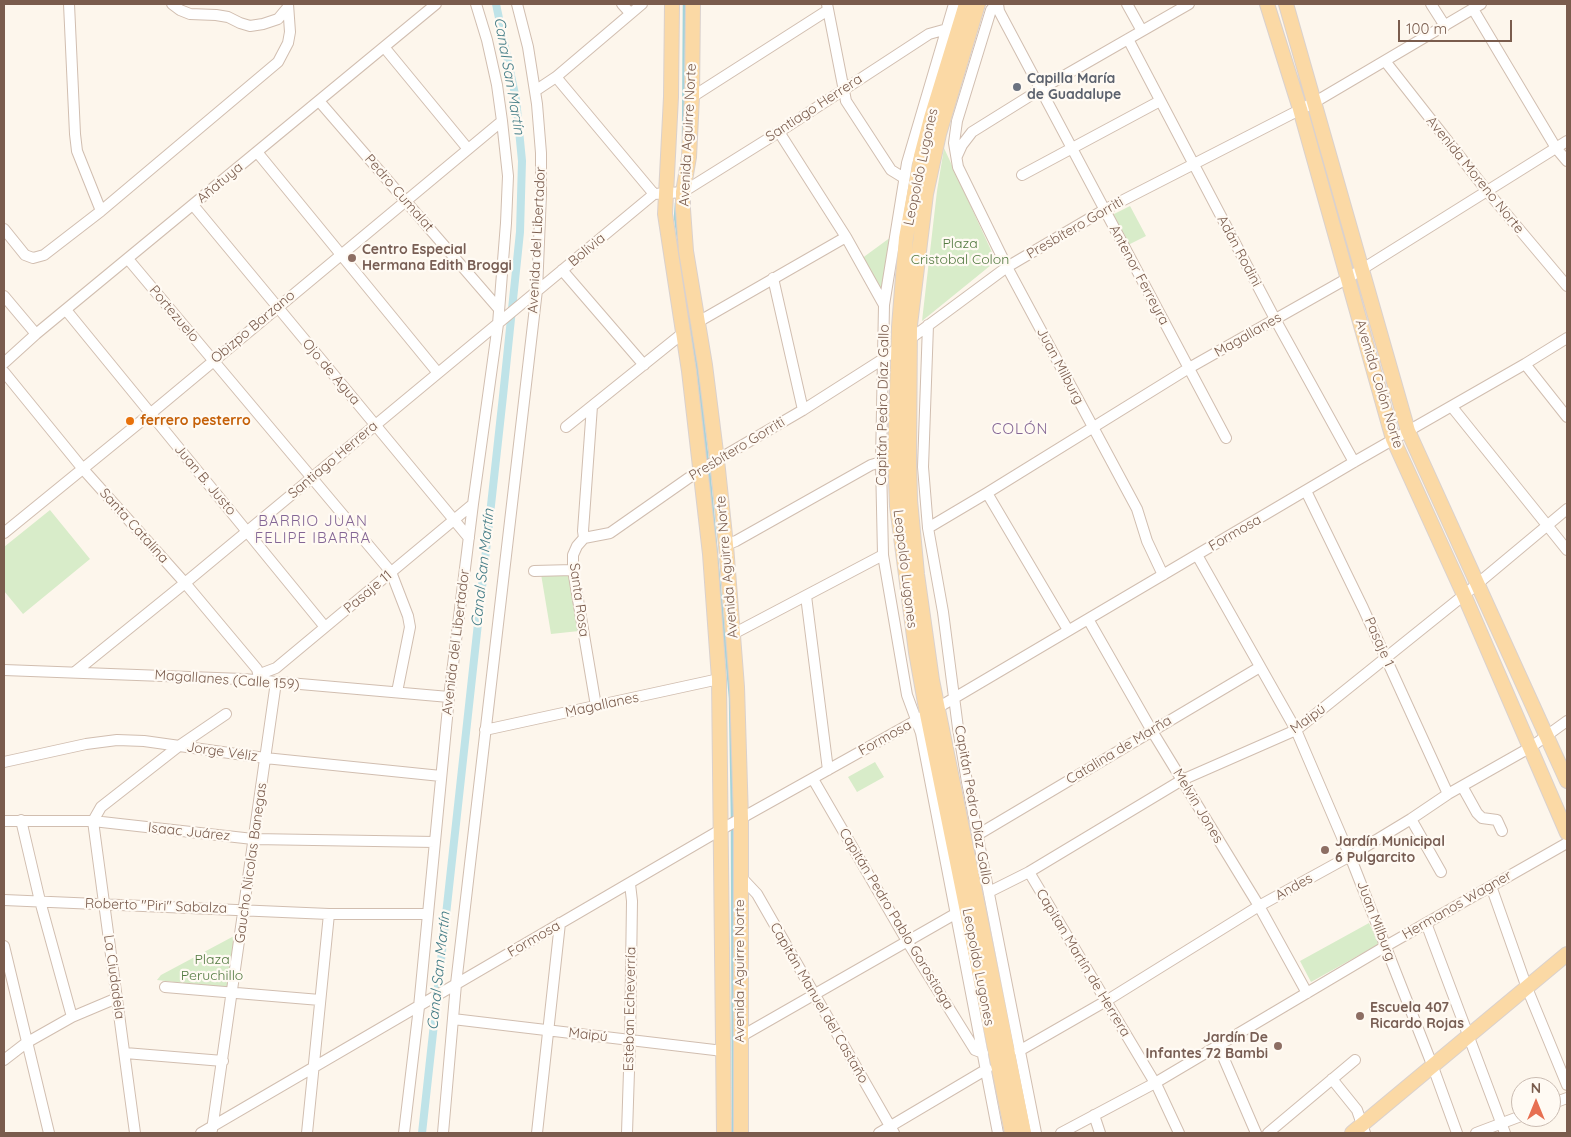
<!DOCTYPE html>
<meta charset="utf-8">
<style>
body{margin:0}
#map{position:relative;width:1571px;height:1137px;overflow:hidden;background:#fdf6ec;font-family:Quicksand,sans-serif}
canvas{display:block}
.frame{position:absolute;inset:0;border:5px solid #7a5c4d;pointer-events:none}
.north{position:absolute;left:1511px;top:1077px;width:50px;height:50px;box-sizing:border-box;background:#fffaf3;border:1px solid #cabbb1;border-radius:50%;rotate:0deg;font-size:14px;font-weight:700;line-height:20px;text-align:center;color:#7a5c4d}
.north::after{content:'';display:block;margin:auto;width:18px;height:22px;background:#e76f51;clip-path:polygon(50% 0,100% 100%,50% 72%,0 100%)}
.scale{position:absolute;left:1398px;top:20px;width:114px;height:22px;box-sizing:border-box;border:2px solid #7a5c4d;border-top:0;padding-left:6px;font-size:15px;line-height:18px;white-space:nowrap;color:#7a5c4d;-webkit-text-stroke:4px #fffaf3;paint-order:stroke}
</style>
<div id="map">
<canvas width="1571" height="1137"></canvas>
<div class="frame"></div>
<div class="north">N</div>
<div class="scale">100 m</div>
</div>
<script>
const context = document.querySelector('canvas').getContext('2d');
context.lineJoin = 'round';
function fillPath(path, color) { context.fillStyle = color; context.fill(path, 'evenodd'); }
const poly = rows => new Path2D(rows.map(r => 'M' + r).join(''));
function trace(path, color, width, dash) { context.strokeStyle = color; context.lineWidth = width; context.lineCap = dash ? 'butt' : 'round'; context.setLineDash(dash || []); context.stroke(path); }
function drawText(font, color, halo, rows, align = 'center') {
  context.font = font + ' Quicksand,sans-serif'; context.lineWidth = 4.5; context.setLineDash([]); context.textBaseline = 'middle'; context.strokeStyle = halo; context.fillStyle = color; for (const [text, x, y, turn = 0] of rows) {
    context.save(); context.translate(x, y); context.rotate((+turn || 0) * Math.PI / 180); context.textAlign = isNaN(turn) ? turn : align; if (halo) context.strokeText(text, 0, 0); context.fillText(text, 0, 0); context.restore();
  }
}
fillPath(poly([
 [944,148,996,261,922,321,937,191],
 [1130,206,1146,236,1128,245,1112,215],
 [891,237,882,295,861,259],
 [50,510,90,559,23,614,4,591,4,547],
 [570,573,579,631,551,634,541,574],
 [875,762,884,777,857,792,848,777],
 [1369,923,1379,944,1311,982,1300,961],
 [234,936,228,988,157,980,161,975]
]), '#d8ecc9');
trace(poly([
 [683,147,684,4],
 [676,203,675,217,679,247],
 [685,287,698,373,708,463],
 [709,468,730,698,732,819],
 [732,827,733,1133]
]), '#a5d3da', 2.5);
trace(poly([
 [422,1133,503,396,520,232,522,161,516,99,496,4]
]), '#bfe3e8', 8);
const minor = poly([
 [69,4,75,134,77,151,101,211],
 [172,4,180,10,190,14,216,15,228,17,240,23,250,26,263,24,278,19,288,7],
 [622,4,630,13],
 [827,4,846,101,891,170,904,178],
 [954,4,907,163,884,305,881,462,883,555,907,695,921,733,998,1133],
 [996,4,991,10,957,121,954,143,958,167,1007,267,1137,509,1147,541,1163,575],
 [998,4,999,11,1226,438],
 [1127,4,1142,31],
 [1431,4,1445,26],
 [1473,9,1556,148,1567,161],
 [1128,39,1275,319,1354,462],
 [384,47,468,149],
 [1385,61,1487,191,1567,286],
 [556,77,654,194],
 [535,91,556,77,642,4],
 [692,97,828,10],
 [319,101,499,309],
 [779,132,846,237,884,305],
 [257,152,438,373],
 [957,156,962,145,972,132,1041,89,1189,4],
 [1022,175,1160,101],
 [193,205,469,538],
 [4,229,25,255,33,258,44,255,101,211,278,62,288,43,290,32,288,4],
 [128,259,391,572,408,616,410,627,397,692],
 [562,270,644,365],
 [773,278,803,410],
 [4,296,36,334],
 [66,310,325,627],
 [698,322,846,237],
 [928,325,923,467,928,528,943,612,958,728,967,782,1036,1133],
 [4,363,36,334,436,4],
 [1525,364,1567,417],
 [4,372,83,469,185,583,257,669,260,681],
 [592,406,583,531,584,538,577,546,573,555,573,570,596,706],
 [1452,407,1567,550],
 [566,427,683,333],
 [1306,491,1363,608,1448,794],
 [987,493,1068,630],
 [928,528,987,493,1189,368,1348,278,1567,141],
 [4,533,150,414,502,121],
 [584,538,610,533,700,470,803,410,883,359,1007,267,1104,210,1315,102,1481,4],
 [726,545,736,541,871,465,881,462],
 [1197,555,1296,730,1350,856,1433,1067,1457,1133],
 [534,571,573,570],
 [806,596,828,770],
 [1088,619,1152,731,1259,906,1307,993],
 [733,634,883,555],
 [4,670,243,679,449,697],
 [75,672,185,583,654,194,683,192,779,132,929,34,947,29],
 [260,674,276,668,473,504],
 [485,730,719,679],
 [4,762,86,744,117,740,144,741,265,758,441,776],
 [813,779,907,941,975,1050,983,1053],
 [1462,786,1477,813,1482,818,1497,820,1502,831],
 [1411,819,1441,872],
 [21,820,40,901,72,1017],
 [4,821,93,821,253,839,435,842],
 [979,834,1260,667],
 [1029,872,1158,1088,1179,1133],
 [741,877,757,894,894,1133],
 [1491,886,1527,988,1567,1085],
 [989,892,1029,872,1182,780,1296,730,1464,595,1567,509],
 [4,900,329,914,428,914],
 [1426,923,1505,1133],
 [4,946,49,1133],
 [165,987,320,1000],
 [453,1019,723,1051],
 [740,1037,955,914],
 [1218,1045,1256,1133],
 [1019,1051,1106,1001,1259,906,1350,856,1411,819,1448,794,1531,747,1567,721],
 [125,1053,223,1061],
 [4,1060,26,1043,72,1017,117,998],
 [1332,1079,1357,1110,1365,1133],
 [1551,1104,1567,1098],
 [1094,1115,1100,1133],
 [212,1130,276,682],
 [135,1133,93,821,101,807,179,746,226,714],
 [201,1133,722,829,917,720,1354,462,1525,364,1567,338],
 [307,1133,329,914],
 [404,1133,419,1007,449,697,473,504,498,324,506,223,508,176,502,121,497,85,487,40,476,4],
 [443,1133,456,984,537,290,541,194,541,153,537,104,528,47,517,4],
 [537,1133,560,923],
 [627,1133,630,1040,632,901,630,884],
 [879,1133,987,1069],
 [1061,1133,1155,1083,1386,946,1567,843],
 [1268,1133,1355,1060],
 [1476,1133,1521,1116]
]);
const major = poly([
 [672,4,671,97,665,214,689,371,710,554,719,679,724,1133],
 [693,4,692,97,689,157,683,192,683,209,686,251,705,365,717,460,726,545,737,687,741,819,741,1133],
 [966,4,931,118,921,156,906,238,899,327,895,455,897,506,916,652,927,714,1012,1133],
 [978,4,939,134,926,194,910,325,909,458,910,500,917,574,932,680,1024,1133],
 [1267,4,1300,109,1393,439,1464,595,1567,833],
 [1286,4,1408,431,1567,781],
 [1352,1133,1567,954]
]);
trace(minor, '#d1beb0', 12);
trace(major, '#dad1cd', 16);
trace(minor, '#fff', 10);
trace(major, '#fbd9a5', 14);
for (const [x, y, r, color] of [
 [1017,87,5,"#6b7280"],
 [352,258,5,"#8d6e63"],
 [130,421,5,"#e8710a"],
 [1325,850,5,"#8d6e63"],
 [1360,1016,5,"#8d6e63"],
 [1278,1046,5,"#8d6e63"]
]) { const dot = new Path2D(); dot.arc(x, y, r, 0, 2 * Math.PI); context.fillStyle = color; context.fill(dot); trace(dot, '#fffaf3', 2); }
drawText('bold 14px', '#5b616d', '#fffaf3', [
 ["Capilla María",1027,79],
 ["de Guadalupe",1027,95]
], 'left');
drawText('14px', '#7a5c4d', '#fffaf3', [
 ["Santiago Herrera",814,108,-33],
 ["Avenida Aguirre Norte",688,135,-87],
 ["Leopoldo Lugones",921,167,-78],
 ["Avenida Moreno Norte",1475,175,51],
 ["Añatuya",220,183,-40],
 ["Pedro Cumalat",399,193,49],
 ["Presbítero Gorriti",1075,228,-30],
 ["Avenida del Libertador",537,240,-87],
 ["Bolivia",587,250,-40],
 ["Adán Rodini",1239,251,62],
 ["Antenor Ferreyra",1139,275,62],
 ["Portezuelo",174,314,50],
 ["Obizpo Barzano",253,327,-40],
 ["Magallanes",1248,335,-30],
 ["Juan Milburg",1060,366,62],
 ["Ojo de Agua",331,372,50],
 ["Avenida Colón Norte",1379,384,73],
 ["Capitán Pedro Díaz Gallo",883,405,-89],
 ["Presbítero Gorriti",737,449,-31],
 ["Santiago Herrera",333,460,-40],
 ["Juan B. Justo",205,480,50],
 ["Santa Catalina",134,526,48],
 ["Formosa",1235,533,-30],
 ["Avenida Aguirre Norte",727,567,-95],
 ["Leopoldo Lugones",905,569,83],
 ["Pasaje 11",368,592,-40],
 ["Santa Rosa",579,600,82],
 ["Avenida del Libertador",456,642,-83],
 ["Pasaje 1",1379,642,66],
 ["Magallanes (Calle 159)",227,680,4],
 ["Magallanes",602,705,-12],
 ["Maipú",1308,719,-36],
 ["Formosa",885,738,-29],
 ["Catalina de Marña",1119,750,-31],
 ["Jorge Véliz",222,752,8],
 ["Capitán Pedro Díaz Gallo",973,805,80],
 ["Melvin Jones",1198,806,59],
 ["Isaac Juárez",189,832,6],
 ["Gaucho Nicolas Banegas",251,863,-82],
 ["Andes",1294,887,-29],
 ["Hermanos Wagner",1457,905,-30],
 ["Roberto \"Piri\" Sabalza",156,906,2],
 ["Capitán Pedro Pablo Gorostiaga",896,919,59],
 ["Juan Milburg",1376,921,69],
 ["Formosa",534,939,-30],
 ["Capitan Martín de Herrera",1083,963,59],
 ["Leopoldo Lugones",978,967,79],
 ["Avenida Aguirre Norte",740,971,-90],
 ["La Ciudadela",114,977,82],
 ["Capitán Manuel del Castaño",819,1003,60],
 ["Esteban Echeverría",630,1009,-89],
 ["Maipú",588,1035,6]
]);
drawText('14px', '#537a41', '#fffaf3', [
 ["Plaza",960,244],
 ["Cristobal Colon",960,260],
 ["Plaza",212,960],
 ["Peruchillo",212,976]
]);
drawText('bold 14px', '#785e54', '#fffaf3', [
 ["Centro Especial",362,250],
 ["Hermana Edith Broggi",362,266],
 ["Jardín Municipal",1335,842],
 ["6 Pulgarcito",1335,858],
 ["Escuela 407",1370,1008],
 ["Ricardo Rojas",1370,1024],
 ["Jardín De",1268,1038,"right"],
 ["Infantes 72 Bambi",1268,1054,"right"]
], 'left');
drawText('bold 14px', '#c56008', '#fffaf3', [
 ["ferrero pesterro",140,421]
], 'left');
drawText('italic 15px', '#437c86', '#fffaf3', [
 ["Canal San Martín",509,76,80],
 ["Canal San Martín",483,568,-84],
 ["Canal San Martín",439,971,-84]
]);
context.letterSpacing = '1px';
drawText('15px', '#846695', '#fffaf3', [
 ["COLÓN",1020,429],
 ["BARRIO JUAN",313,521],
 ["FELIPE IBARRA",313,538]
]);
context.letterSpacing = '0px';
</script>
